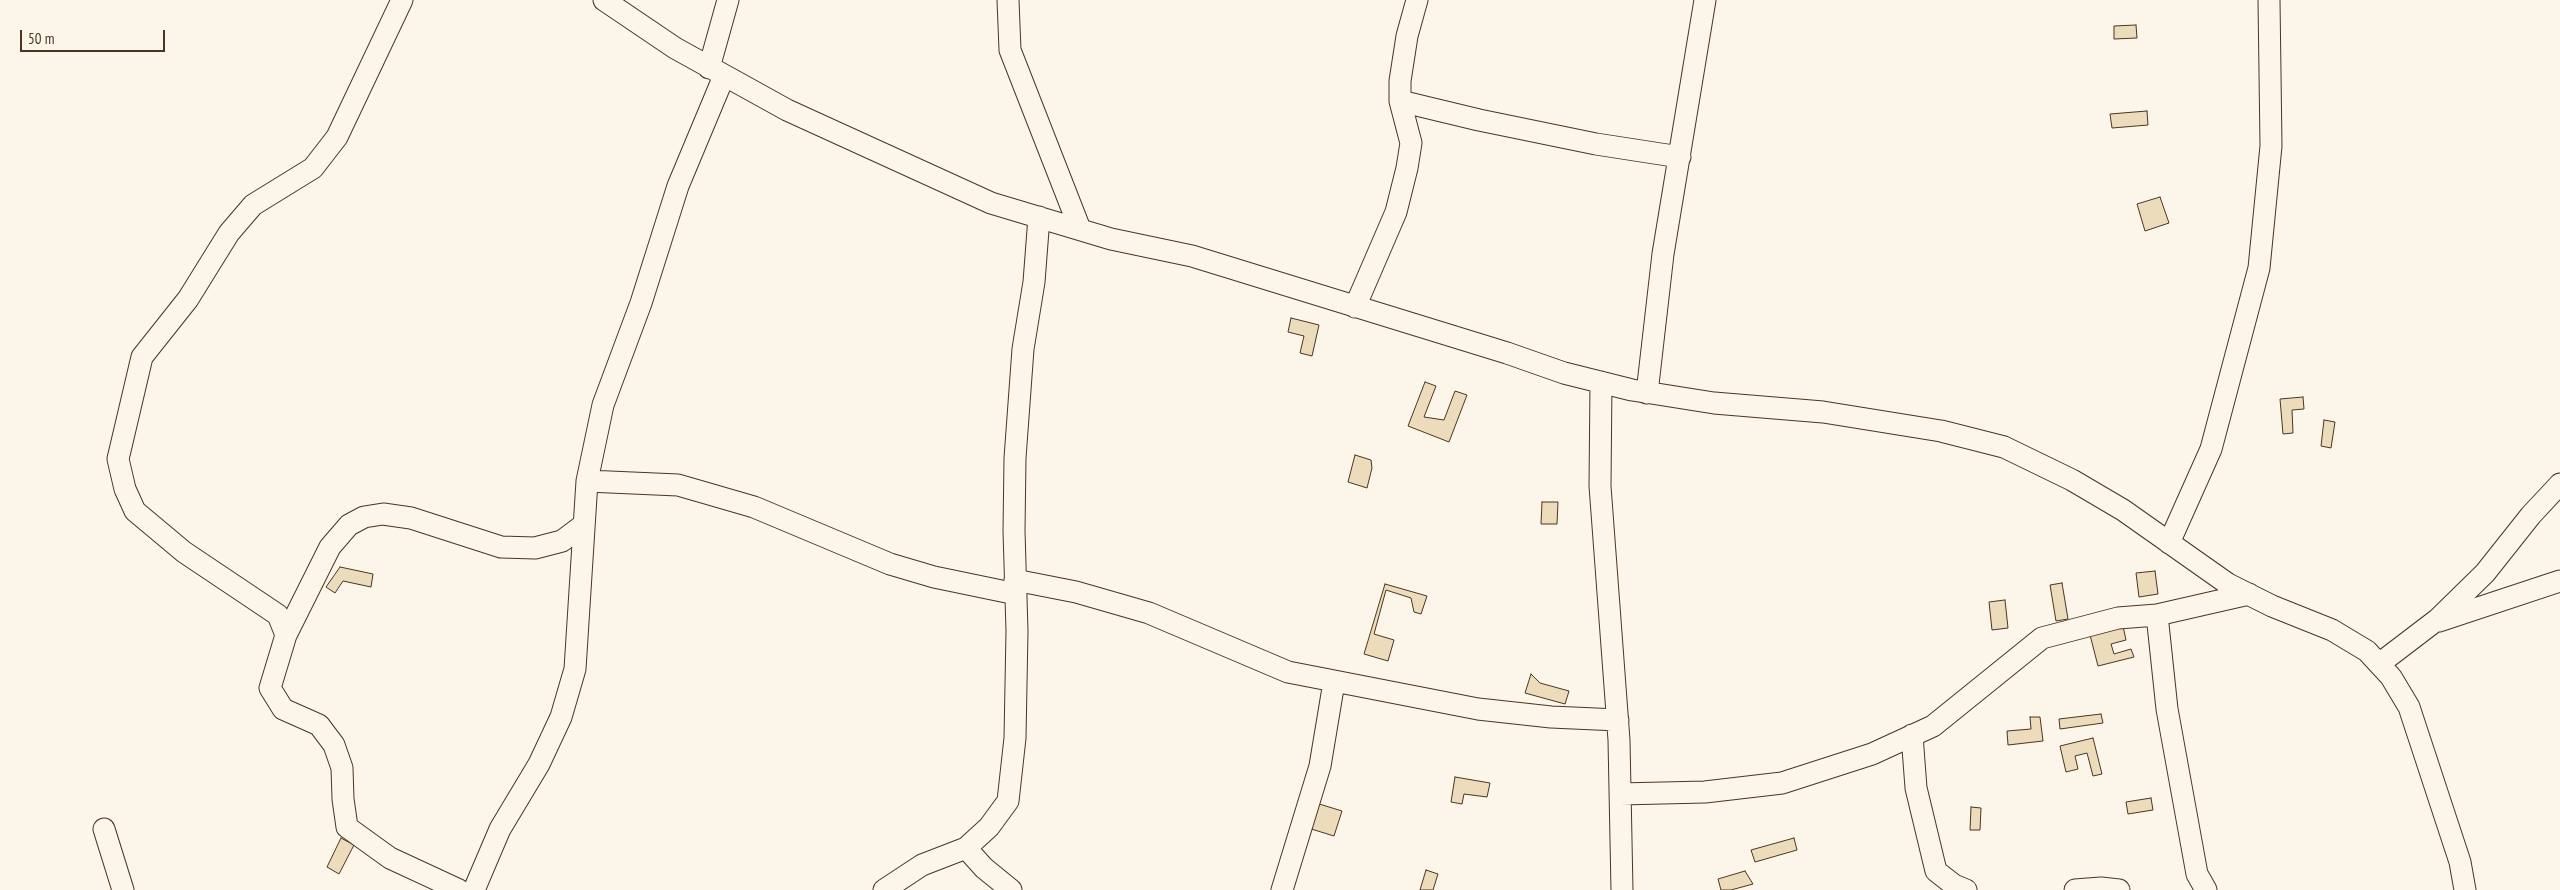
<!DOCTYPE html>
<style>
body{margin:0}
#map{position:relative;width:2560px;height:890px;overflow:hidden;background:#fbf6e9;font-family:"PT Sans Narrow",sans-serif}
canvas{display:block}
.scale{position:absolute;left:20px;top:30px;width:145px;height:22px;box-sizing:border-box;border:2px solid #4a3520;border-top:0;padding-left:6px;font-size:15px;line-height:18px;white-space:nowrap;color:#4a3520;-webkit-text-stroke:4px #fbf6e9;paint-order:stroke}
</style>
<div id="map">
<canvas width="2560" height="890"></canvas>
<div class="scale">50 m</div>
</div>
<script>
const context = document.querySelector('canvas').getContext('2d');
context.lineJoin = 'round';
function fillPath(path, color) { context.fillStyle = color; context.fill(path, 'evenodd'); }
const poly = rows => new Path2D(rows.map(r => 'M' + r).join(''));
function trace(path, color, width, dash) { context.strokeStyle = color; context.lineWidth = width; context.lineCap = dash ? 'butt' : 'round'; context.setLineDash(dash || []); context.stroke(path); }
const building = poly([
 [2136,25,2137,38,2114,39,2114,26,2136,25],
 [2147,111,2148,125,2112,128,2110,114,2147,111],
 [2160,197,2169,223,2145,231,2137,204,2160,197],
 [1291,318,1319,325,1312,356,1300,353,1304,336,1288,332,1291,318],
 [1425,382,1436,386,1424,417,1444,420,1455,391,1467,395,1449,442,1408,426,1425,382],
 [2303,397,2304,409,2292,410,2293,433,2283,434,2280,399,2303,397],
 [2324,420,2335,422,2331,448,2321,446,2324,420],
 [1355,455,1371,460,1372,468,1367,488,1348,482,1355,455],
 [1542,502,1558,502,1557,524,1541,524,1542,502],
 [340,567,373,574,371,587,343,581,335,593,326,587,340,567],
 [2155,571,2158,594,2139,597,2136,573,2155,571],
 [2062,583,2068,619,2056,621,2050,585,2062,583],
 [1385,584,1427,596,1421,614,1414,612,1411,598,1386,590,1374,634,1394,640,1388,661,1364,654,1385,584],
 [2005,600,2008,628,1992,630,1989,602,2005,600],
 [2123,626,2126,640,2111,644,2114,654,2131,649,2134,657,2098,666,2090,635,2123,626],
 [1531,674,1540,683,1569,691,1565,704,1525,693,1531,674],
 [2101,714,2103,723,2060,729,2059,719,2101,714],
 [2030,717,2040,717,2043,741,2008,745,2007,731,2031,729,2030,717],
 [2093,738,2102,774,2093,776,2087,753,2075,756,2078,769,2066,772,2060,746,2093,738],
 [1455,777,1490,783,1487,797,1464,794,1462,804,1451,802,1455,777],
 [2151,798,2153,810,2128,814,2126,802,2151,798],
 [1316,803,1342,811,1334,836,1308,828,1316,803],
 [1971,807,1981,808,1980,830,1970,830,1971,807],
 [341,838,354,845,339,874,327,867,341,838],
 [1794,838,1797,850,1755,862,1751,850,1794,838],
 [1426,870,1438,874,1433,890,1420,890,1426,870],
 [1745,871,1753,884,1731,890,1721,890,1718,879,1745,871]
]);
fillPath(building, '#ecdcbc');
trace(building, '#4a3520', 1);
const minor = poly([
 [402,0,337,137,313,168,253,205,229,233,188,299,142,357,118,459,125,489,135,511,184,552,278,615,286,635,270,688,283,709,319,725,334,745,342,768,343,799,347,827,390,858,459,890],
 [604,0,675,48,787,110,991,203,1111,239,1192,256,1507,353,1564,373,1632,390,1714,403,1823,412,1941,431,2004,447,2072,480,2123,510,2228,584,2272,606,2332,630,2367,651,2391,677,2409,707,2460,862,2465,890],
 [1008,0,1010,50,1080,229],
 [709,68,728,0],
 [1400,101,1479,120,1596,144,1680,157],
 [1355,307,1396,212,1407,168,1411,143,1400,101,1400,81,1407,36,1417,0],
 [1601,382,1600,486,1619,740,1622,890],
 [1647,393,1663,254,1705,0],
 [587,481,678,485,754,507,890,564,934,577,1016,594],
 [2169,543,2211,449,2259,268,2271,146,2269,0],
 [1015,580,1076,592,1149,613,1288,672,1478,709,1551,717,1618,720],
 [2157,615,2167,709,2197,874,2206,890],
 [2439,621,2560,581],
 [286,635,330,547,349,525,364,517,383,514,411,518,501,547,535,548,562,541,582,526],
 [2379,664,2438,619,2485,573,2531,515,2560,484],
 [1912,735,1916,788,1936,871,1954,885,1966,890],
 [1620,794,1705,792,1782,783,1872,754,1933,726,2042,638,2118,618,2157,615,2249,594],
 [104,829,123,890],
 [966,848,984,868,1011,890],
 [474,890,500,829,539,764,561,717,575,669,587,481,603,405,641,303,678,186,724,76],
 [884,890,922,865,966,848,989,827,1008,801,1015,738,1017,631,1014,531,1015,458,1023,349,1034,282,1039,217],
 [1282,890,1320,766,1334,682],
 [2075,890,2101,888,2119,890]
]);
trace(minor, '#4a3520', 23);
trace(minor, '#fbf6e9', 21);
</script>
